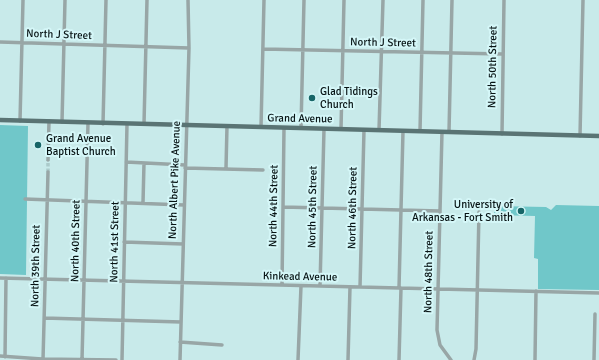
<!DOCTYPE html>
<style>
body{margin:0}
canvas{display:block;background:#c8eaea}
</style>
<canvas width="599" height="360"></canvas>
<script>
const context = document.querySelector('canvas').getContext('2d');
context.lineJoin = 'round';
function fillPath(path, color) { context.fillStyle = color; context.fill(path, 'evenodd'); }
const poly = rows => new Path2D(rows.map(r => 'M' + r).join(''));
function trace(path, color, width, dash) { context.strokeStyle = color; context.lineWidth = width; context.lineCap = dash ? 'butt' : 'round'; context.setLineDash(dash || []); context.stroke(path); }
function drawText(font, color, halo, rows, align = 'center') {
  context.font = font + ' Signika,sans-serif'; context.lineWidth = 4; context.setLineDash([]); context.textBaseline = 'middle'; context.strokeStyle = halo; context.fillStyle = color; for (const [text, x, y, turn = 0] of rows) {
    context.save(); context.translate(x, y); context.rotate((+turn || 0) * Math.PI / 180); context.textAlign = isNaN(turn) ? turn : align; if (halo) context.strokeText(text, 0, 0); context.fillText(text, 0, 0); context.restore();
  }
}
fillPath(poly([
 [0,125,28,126,26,275,0,274],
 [556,205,599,206,599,290,538,289,538,259,534,258,535,216,494,215,494,206,546,207,551,210]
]), '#70c7c9');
trace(poly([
 [48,172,48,160]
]), '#abcaca', 3.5, [3.5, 2]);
trace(poly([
 [0,42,189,48],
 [263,49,502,54],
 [20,121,23,0],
 [62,122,65,0],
 [103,124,106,0],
 [144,124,147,0],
 [261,127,264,0],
 [301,128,304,0],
 [341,129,344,0],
 [379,130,383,0],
 [420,131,423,0],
 [442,132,437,330,440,345,451,360],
 [449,132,452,0],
 [502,134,504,0],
 [580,136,583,0],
 [48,160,49,121],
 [126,162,185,165],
 [185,168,263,170],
 [226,168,227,126],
 [25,199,184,205],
 [143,203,144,163],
 [283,207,440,211],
 [124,242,183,244],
 [0,278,599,293],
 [282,285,284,128],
 [320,286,324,129],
 [360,287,364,130],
 [399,288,403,131],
 [44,318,181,322],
 [180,342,222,345],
 [0,356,42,359,116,360],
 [5,357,6,278],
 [43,360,48,172],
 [82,360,88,123],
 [122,360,127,124],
 [180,360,189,48,188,0],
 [298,360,301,286],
 [348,360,350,287],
 [399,360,401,288],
 [474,360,476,349,479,212],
 [535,360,536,291],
 [594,360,595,314]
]), '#98a6a6', 3.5);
trace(poly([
 [0,120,599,136]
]), '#5a7474', 4.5);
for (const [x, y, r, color] of [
 [312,98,4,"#176567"],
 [38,145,4,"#176567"],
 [521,211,4,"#176567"]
]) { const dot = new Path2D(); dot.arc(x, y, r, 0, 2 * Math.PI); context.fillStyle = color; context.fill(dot); trace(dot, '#d5f7f8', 1.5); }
drawText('11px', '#071314', '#d5f7f8', [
 ["North J Street",59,35,2],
 ["North J Street",383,43,1],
 ["North 50th Street",493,67,-89],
 ["Grand Avenue",300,119,1],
 ["North Albert Pike Avenue",175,180,-88],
 ["North 44th Street",274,206,-89],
 ["North 45th Street",313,207,-89],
 ["North 46th Street",353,208,-89],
 ["North 40th Street",76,241,-89],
 ["North 41st Street",115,242,-89],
 ["North 39th Street",36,266,-89],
 ["North 48th Street",429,272,-89],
 ["Kinkead Avenue",300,277,1]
]);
drawText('11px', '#071314', '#d5f7f8', [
 ["Glad Tidings",320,92],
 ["Church",320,105],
 ["Grand Avenue",46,139],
 ["Baptist Church",46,152],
 ["University of",513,205,"right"],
 ["Arkansas - Fort Smith",513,218,"right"]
], 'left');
</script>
